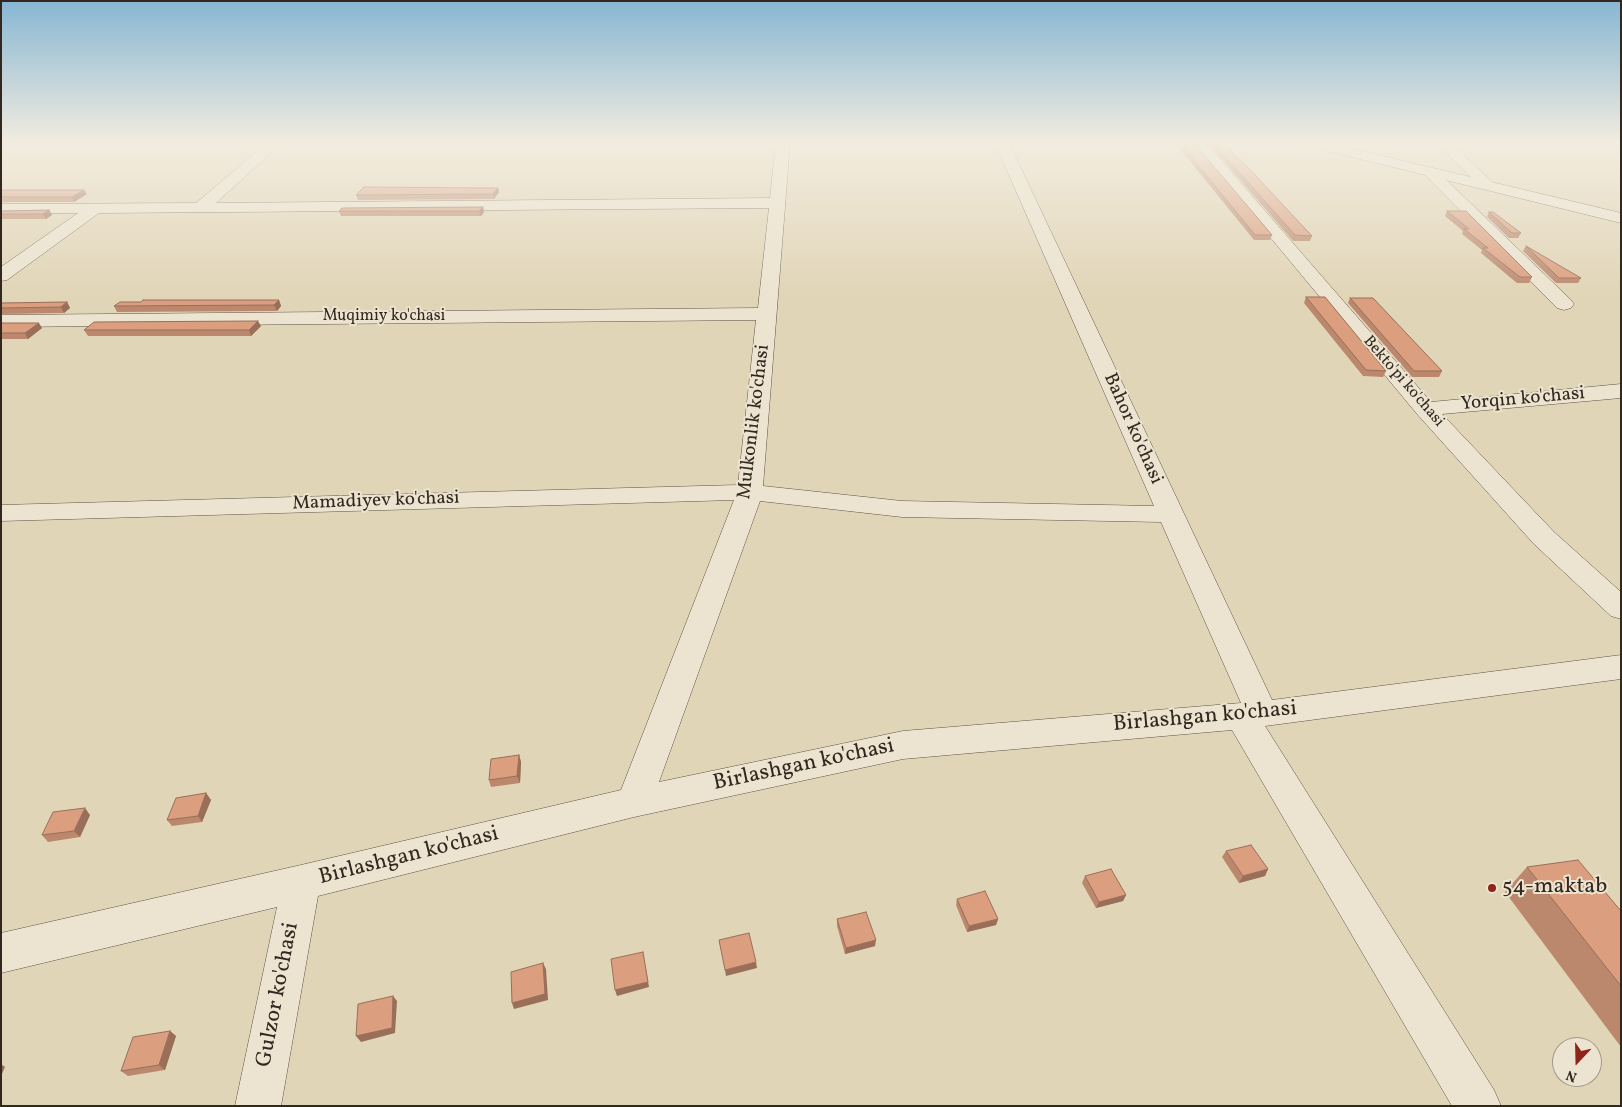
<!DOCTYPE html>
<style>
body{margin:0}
#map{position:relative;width:1622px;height:1107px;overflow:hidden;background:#e1d5b7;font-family:Vollkorn,serif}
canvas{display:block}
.frame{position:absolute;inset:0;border:2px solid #33281f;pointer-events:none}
.north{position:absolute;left:1552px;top:1037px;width:50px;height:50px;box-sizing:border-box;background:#ece4d0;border:1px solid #a29989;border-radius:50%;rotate:201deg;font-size:14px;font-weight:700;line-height:20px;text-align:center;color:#33281f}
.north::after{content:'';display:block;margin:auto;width:18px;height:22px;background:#8f2418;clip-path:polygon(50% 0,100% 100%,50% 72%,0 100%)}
</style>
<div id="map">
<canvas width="1622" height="1107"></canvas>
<div class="frame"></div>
<div class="north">N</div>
</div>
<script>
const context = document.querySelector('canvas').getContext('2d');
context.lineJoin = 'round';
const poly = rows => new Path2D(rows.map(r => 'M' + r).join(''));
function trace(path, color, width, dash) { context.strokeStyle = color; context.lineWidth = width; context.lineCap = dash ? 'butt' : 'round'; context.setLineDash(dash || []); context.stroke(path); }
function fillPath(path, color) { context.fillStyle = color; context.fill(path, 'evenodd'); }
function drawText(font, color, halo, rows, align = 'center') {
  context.font = font + ' Vollkorn,serif'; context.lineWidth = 4; context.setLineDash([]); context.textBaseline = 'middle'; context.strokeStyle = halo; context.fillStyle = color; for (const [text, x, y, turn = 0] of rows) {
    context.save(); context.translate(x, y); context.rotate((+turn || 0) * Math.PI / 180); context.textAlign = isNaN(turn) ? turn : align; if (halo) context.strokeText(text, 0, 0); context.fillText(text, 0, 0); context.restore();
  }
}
const minor = poly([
 [267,143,282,143,216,203,770,198,776,143,790,143,763,486,902,501,1154,506,995,143,1009,143,1272,700,1621,655,1621,679,1265,726,1494,1090,1501,1106,1452,1106,1232,730,903,759,634,817,318,896,281,1106,235,1106,277,907,1,973,1,933,301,865,621,790,734,500,1,521,1,505,738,485,756,320,1,327,1,315,758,308,769,208,99,213,7,280,1,281,1,267,78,213,1,214,1,204,196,203,267,143],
 [760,501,902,517,1161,522,1241,703,903,731,659,782,760,501],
 [1192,143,1206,143,1431,402,1621,384,1621,398,1442,414,1554,532,1621,592,1621,619,1611,616,1534,544,1417,414,1192,143],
 [1436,143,1451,143,1492,182,1495,185,1492,188,1482,188,1436,143],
 [1430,168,1435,169,1571,300,1574,304,1571,308,1564,310,1557,308,1425,175,1423,172,1425,169,1430,168]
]);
const tertiary = poly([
 [1305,143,1328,143,1621,213,1621,223,1307,146,1305,143]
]);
trace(minor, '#5e5345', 1);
trace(tertiary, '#5e5345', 1);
fillPath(minor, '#ece4d0');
fillPath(tertiary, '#ece4d0');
fillPath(poly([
 [1175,143,1194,143,1272,235,1270,240,1254,240],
 [1208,143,1224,143,1239,160,1312,236,1310,241,1293,241],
 [498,188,499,192,494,199,358,200,356,195],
 [1,190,87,194,74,202,1,202],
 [483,207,484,212,481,216,341,216,339,211],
 [49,210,52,215,46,219,1,219,1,211],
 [1447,211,1532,277,1529,283,1517,283,1481,253,1482,250,1462,234,1463,231,1445,216],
 [1489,212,1521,233,1518,238,1509,238,1487,217],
 [1526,246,1581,278,1578,283,1556,283,1523,251],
 [1306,297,1386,371,1383,377,1363,376,1304,303],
 [1350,298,1442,371,1439,377,1412,377,1348,303],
 [279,300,281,306,277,311,117,312,114,306,141,302],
 [67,302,70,308,64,313,1,314,1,303],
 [1,323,42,328,28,339,1,339],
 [261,326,251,336,88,336,84,330],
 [519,755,521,762,520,783,491,787,489,780],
 [206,793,211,800,202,822,172,826,167,820],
 [90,815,80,837,48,842,42,835],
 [1226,851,1268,869,1265,876,1239,883,1222,857],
 [1527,867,1621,911,1621,1047,1505,892],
 [1085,876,1126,895,1123,901,1096,908,1082,883],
 [957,899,998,919,996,925,967,932,956,905],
 [837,919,875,946,845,954,837,926],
 [170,1031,176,1036,165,1070,128,1076,121,1071]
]), '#bc886d');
fillPath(poly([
 [498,188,499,192,494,199,493,194],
 [84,190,87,194,74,202,72,197],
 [483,207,484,212,481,216,479,211],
 [49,210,52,215,46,219,43,214],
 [279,300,281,306,277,311,274,305],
 [67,302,70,308,64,313,61,307],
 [258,321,261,326,251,336,249,330],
 [39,323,42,328,28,339,25,333],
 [519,755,521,762,520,783,517,776],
 [206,793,211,800,202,822,198,816],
 [85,808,90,815,80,837,74,831],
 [1268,869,1265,876,1239,883,1243,876],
 [1126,895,1123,901,1096,908,1099,902],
 [998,919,996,925,967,932,969,926],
 [876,940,875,946,845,954,846,948],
 [643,952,649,987,617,996,615,990],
 [756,962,757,968,726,976,725,970],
 [543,963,546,969,548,1000,514,1009,512,1003],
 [393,996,397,1001,395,1033,361,1042,356,1036],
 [170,1031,176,1036,165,1070,159,1065],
 [1,1064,5,1067,1,1076]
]), '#996f59');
const building = poly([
 [1180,143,1194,143,1272,235,1255,235,1180,143],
 [1213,143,1224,143,1239,160,1241,160,1312,236,1295,235,1213,143],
 [364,187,498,188,493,194,356,195,364,187],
 [1,190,84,190,72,197,1,197,1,190],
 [483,207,479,211,339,211,342,208,483,207],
 [49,210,43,214,1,214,1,211,49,210],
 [1447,211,1466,211,1532,277,1520,277,1483,248,1488,248,1464,229,1469,229,1447,211],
 [1489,212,1493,212,1521,233,1512,233,1489,212],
 [1526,246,1562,267,1581,278,1559,278,1526,246],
 [1306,297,1325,297,1386,371,1366,370,1306,297],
 [1350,298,1373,298,1442,371,1414,371,1350,298],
 [143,300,279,300,274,305,114,306,120,302,141,302,143,300],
 [67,302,61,307,1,308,1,303,67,302],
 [258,321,249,330,84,330,94,322,258,321],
 [1,323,39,323,25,333,1,333,1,323],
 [519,755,517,776,489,780,491,759,519,755],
 [206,793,198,816,167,820,176,798,206,793],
 [85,808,74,831,42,835,53,812,85,808],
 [1251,845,1268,869,1243,876,1226,851,1251,845],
 [1578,860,1621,911,1621,986,1527,867,1578,860],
 [1111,869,1126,895,1099,902,1085,876,1111,869],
 [985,891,998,919,969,926,957,899,985,891],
 [866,912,876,940,846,948,837,919,866,912],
 [749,933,756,962,725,970,719,940,749,933],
 [643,952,648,982,615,990,611,959,643,952],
 [543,963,545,994,512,1003,511,972,543,963],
 [393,996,392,1028,356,1036,358,1004,393,996],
 [170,1031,159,1065,121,1071,133,1037,170,1031]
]);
fillPath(building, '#db9e7f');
trace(building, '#996f59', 1);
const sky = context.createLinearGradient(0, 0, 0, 298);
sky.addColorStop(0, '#87b6d3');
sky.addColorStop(0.48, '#f2ecdf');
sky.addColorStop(1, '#f2ecdf00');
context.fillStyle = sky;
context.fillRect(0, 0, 1622, 298);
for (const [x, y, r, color] of [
 [1492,888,5,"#8f2418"]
]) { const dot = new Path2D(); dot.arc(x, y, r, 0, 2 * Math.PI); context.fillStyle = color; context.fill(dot); trace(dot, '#ece4d0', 2); }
drawText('16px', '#33281f', '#ece4d0', [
 ["Muqimiy ko'chasi",384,317],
 ["Bekto'pi ko'chasi",1403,382,49]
]);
drawText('19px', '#33281f', '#ece4d0', [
 ["Yorqin ko'chasi",1523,400,-5],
 ["Mulkonlik ko'chasi",755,422,-83],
 ["Bahor ko'chasi",1132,429,66],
 ["Mamadiyev ko'chasi",376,502,-2]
]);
drawText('22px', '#33281f', '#ece4d0', [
 ["Birlashgan ko'chasi",1205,718,-5],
 ["Birlashgan ko'chasi",804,766,-12],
 ["Birlashgan ko'chasi",409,857,-14],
 ["Gulzor ko'chasi",279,995,-79]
]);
drawText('22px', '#33281f', '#ece4d0', [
 ["54-maktab",1502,888]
], 'left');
</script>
